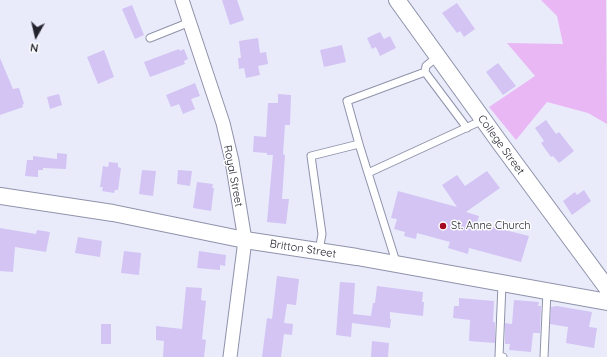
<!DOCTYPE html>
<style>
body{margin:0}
#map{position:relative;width:607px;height:357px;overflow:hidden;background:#e9ebfb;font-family:Quicksand,sans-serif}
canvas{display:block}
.north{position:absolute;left:16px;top:16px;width:40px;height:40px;-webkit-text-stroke:3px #fff;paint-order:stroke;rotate:188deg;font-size:11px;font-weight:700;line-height:16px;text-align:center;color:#22232d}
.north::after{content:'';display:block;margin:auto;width:14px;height:18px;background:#22232d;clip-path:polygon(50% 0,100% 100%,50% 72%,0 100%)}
</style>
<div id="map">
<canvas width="607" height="357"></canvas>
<div class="north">N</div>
</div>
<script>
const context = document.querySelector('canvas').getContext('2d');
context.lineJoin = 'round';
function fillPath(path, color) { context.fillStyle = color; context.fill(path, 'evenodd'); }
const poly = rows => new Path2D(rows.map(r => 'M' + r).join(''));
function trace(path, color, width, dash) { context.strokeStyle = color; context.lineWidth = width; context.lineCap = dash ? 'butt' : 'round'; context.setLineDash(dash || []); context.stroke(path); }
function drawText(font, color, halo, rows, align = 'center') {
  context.font = font + ' Quicksand,sans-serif'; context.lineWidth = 3; context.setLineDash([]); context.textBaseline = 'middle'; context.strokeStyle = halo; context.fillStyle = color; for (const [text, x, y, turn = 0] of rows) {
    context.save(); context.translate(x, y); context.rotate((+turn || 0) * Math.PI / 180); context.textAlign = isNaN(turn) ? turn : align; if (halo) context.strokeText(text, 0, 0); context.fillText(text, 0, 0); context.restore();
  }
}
fillPath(poly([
 [541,0,606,0,607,124,588,113,547,102,516,140,489,107,535,76,507,43,563,44,557,16]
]), '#e9b8f4');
fillPath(poly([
 [222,0,237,0,244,20,230,25],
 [457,3,475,29,464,37,460,31,457,33,442,13],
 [132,5,144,35,135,39,122,9],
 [380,32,384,39,390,36,396,48,380,56,376,47,372,49,367,38],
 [258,38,260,53,266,52,268,64,258,66,260,75,246,78,244,68,239,69,238,58,241,58,239,41],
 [342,45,346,62,324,67,320,50],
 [179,49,180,51,184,49,188,59,184,61,185,64,150,77,144,62],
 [104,50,114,77,98,84,87,57],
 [0,58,13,89,19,88,24,104,22,105,23,107,0,115],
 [498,63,516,86,503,95,486,72],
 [195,83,200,96,191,99,195,109,183,114,179,104,171,107,166,95],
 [59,94,62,105,50,109,47,97],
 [278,94,291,95,290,125,285,125,283,154,285,155,282,199,289,199,286,224,267,222,273,155,267,155,267,153,253,152,254,136,266,137,268,103,278,103],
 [546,120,556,134,559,132,574,151,559,163,553,156,551,157,541,143,544,141,535,128],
 [57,153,67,154,66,169,43,168,43,170,38,170,38,177,25,176,27,160,33,160,33,156,57,159],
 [109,162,118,163,118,167,121,168,118,190,115,190,114,193,102,191,103,187,100,187,103,166,108,167],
 [142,170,156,171,153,196,139,194],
 [178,170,192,171,190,186,177,184],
 [487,171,500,188,466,212,479,216,477,223,529,236,521,262,469,248,468,254,448,248,450,242,417,233,416,239,404,236,405,232,394,229,397,219,391,218,398,191,457,207,442,185,457,175,465,186],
 [197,182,213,184,212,188,214,188,211,211,193,208],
 [584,190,591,201,572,215,563,201,575,192,577,195],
 [0,228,36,234,37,230,50,232,46,252,15,247,13,272,0,271],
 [78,237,102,241,100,257,75,253],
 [124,251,141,253,139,275,121,273],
 [199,251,226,255,225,266,220,265,220,270,197,268],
 [277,276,299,279,296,305,287,304,284,323,293,324,292,335,284,334,281,357,262,357,267,318,272,319],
 [340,282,355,283,353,314,371,316,373,303,375,303,377,286,423,292,422,302,424,302,423,316,390,312,390,319,391,319,390,328,352,323,351,337,336,335],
 [186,287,202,288,201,300,206,301,202,339,206,340,204,357,163,357,164,341,156,340,156,326,182,329],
 [459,298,494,301,493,322,495,322,495,343,469,341,470,320,453,318,454,306,459,306],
 [514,300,539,302,538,306,541,306,540,333,533,333,531,352,509,350,510,344,505,344,505,323,512,324],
 [557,306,592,312,589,327,597,328,594,348,566,343,568,327,550,324,551,307],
 [101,324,111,324,111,344,101,344],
 [372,341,389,343,388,357,371,357]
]), '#d3c4f4');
const service = poly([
 [150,38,190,22],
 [425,72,467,128],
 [359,144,368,173],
 [319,251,322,234,311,156,359,144,347,101,425,72,426,66,437,57],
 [397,265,368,173,483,120],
 [502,284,499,356,503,357],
 [544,357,547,291]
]);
const minor = poly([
 [182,0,223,123,232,161,245,240,230,357]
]);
const tertiary = poly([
 [397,0,500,143,607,288],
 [0,196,113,213,245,240,357,257,607,302]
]);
trace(service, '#8f93aa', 9);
trace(minor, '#8f93aa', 15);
trace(tertiary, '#8f93aa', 18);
trace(service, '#fff', 7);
trace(minor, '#fff', 13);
trace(tertiary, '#fff', 16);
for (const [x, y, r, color] of [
 [443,226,4,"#a30724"]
]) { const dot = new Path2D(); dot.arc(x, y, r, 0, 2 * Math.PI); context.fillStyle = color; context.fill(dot); trace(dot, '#fff', 1.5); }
drawText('11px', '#22232d', '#fff', [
 ["College Street",501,145,54],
 ["Royal Street",233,176,79],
 ["Britton Street",303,249,9]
]);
drawText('11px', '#22232d', '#fff', [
 ["St. Anne Church",451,226]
], 'left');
</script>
